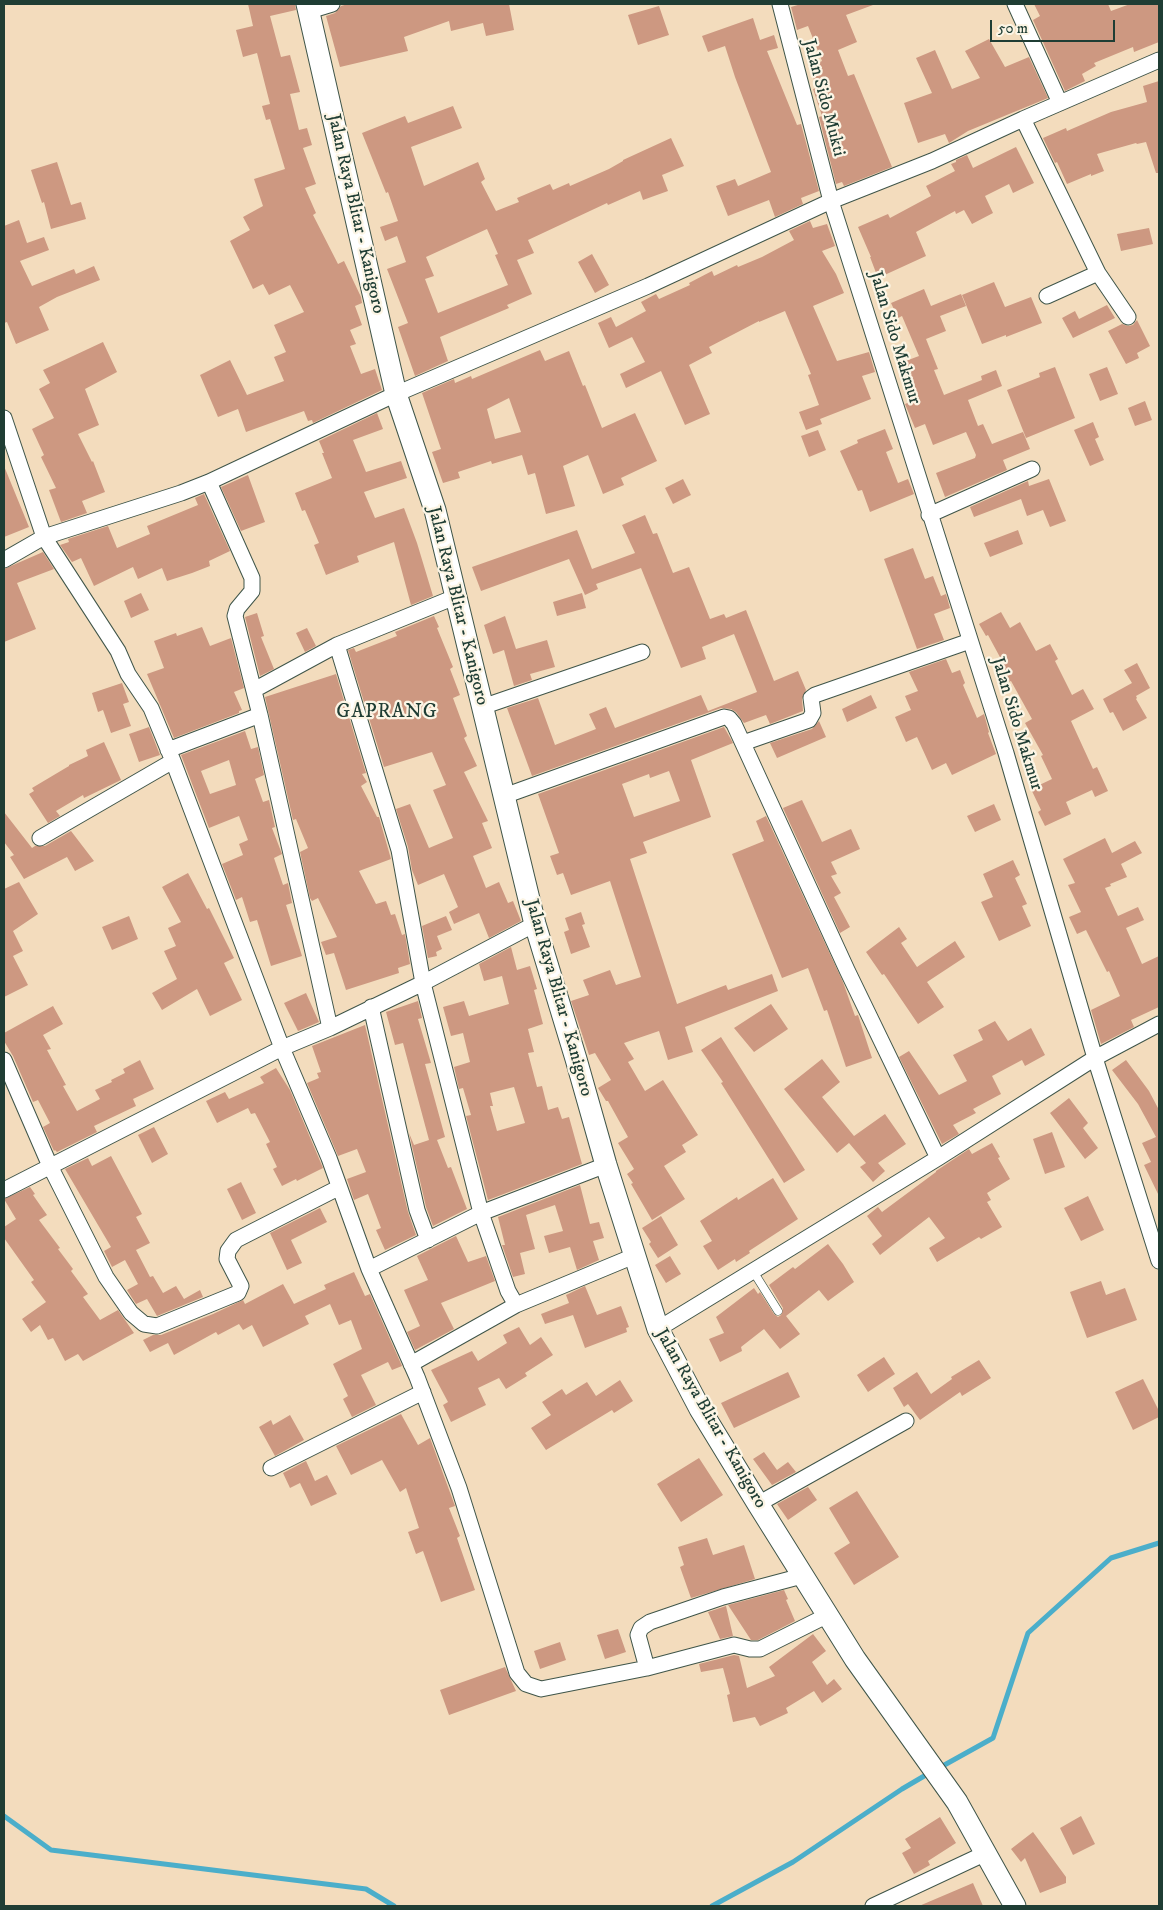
<!DOCTYPE html>
<style>
body{margin:0}
#map{position:relative;width:1163px;height:1910px;overflow:hidden;background:#f3dcbd;font-family:"IM FELL DW Pica",serif}
canvas{display:block}
.frame{position:absolute;inset:0;border:5px solid #1f3d34;pointer-events:none}
.scale{position:absolute;left:990px;top:20px;width:125px;height:22px;box-sizing:border-box;border:2px solid #1f3d34;border-top:0;padding-left:6px;font-size:15px;line-height:18px;white-space:nowrap;color:#1f3d34;-webkit-text-stroke:4px #fcf5e5;paint-order:stroke}
</style>
<div id="map">
<canvas width="1163" height="1910"></canvas>
<div class="frame"></div>
<div class="scale">50 m</div>
</div>
<script>
const context = document.querySelector('canvas').getContext('2d');
context.lineJoin = 'round';
const poly = rows => new Path2D(rows.map(r => 'M' + r).join(''));
function trace(path, color, width, dash) { context.strokeStyle = color; context.lineWidth = width; context.lineCap = dash ? 'butt' : 'round'; context.setLineDash(dash || []); context.stroke(path); }
function fillPath(path, color) { context.fillStyle = color; context.fill(path, 'evenodd'); }
function drawText(font, color, halo, rows, align = 'center') {
  context.font = font + ' "IM FELL DW Pica",serif'; context.lineWidth = 4.5; context.setLineDash([]); context.textBaseline = 'middle'; context.strokeStyle = halo; context.fillStyle = color; for (const [text, x, y, turn = 0] of rows) {
    context.save(); context.translate(x, y); context.rotate((+turn || 0) * Math.PI / 180); context.textAlign = isNaN(turn) ? turn : align; if (halo) context.strokeText(text, 0, 0); context.fillText(text, 0, 0); context.restore();
  }
}
trace(poly([
 [939,1768,993,1738,1028,1633,1111,1558,1159,1543],
 [4,1816,51,1850,366,1889,394,1906],
 [712,1906,793,1862,902,1789,931,1772]
]), '#4baeca', 5);
fillPath(poly([
 [248,4,295,4,296,10,270,16,281,57,290,55,300,92,290,94,299,130,307,128,312,145,303,148,316,184,305,188,316,213,313,215,338,264,344,261,361,297,362,303,355,306,362,325,350,330,356,344,350,346,361,374,375,369,382,390,313,423,312,420,308,421,304,411,246,432,238,409,218,417,200,375,230,360,247,395,284,381,274,357,286,352,274,325,304,312,290,285,269,295,263,284,253,289,230,241,250,230,243,217,263,206,254,179,285,169,270,119,266,120,262,106,270,104,257,53,243,57,236,30,253,26],
 [348,4,509,4,514,30,486,36,483,23,451,31,449,21,404,37,408,51,340,67,326,16,335,13,341,6],
 [801,4,873,4,873,5,846,15,857,42,838,50,848,76,854,74,892,167,844,186,842,182,836,184,819,117,822,116,813,89,817,88,809,67,822,61,808,26,797,30,791,7],
 [1034,4,1108,4,1111,11,1130,4,1159,4,1159,42,1134,52,1133,47,1094,63,1096,66,1082,74,1085,81,1065,91,1033,20,1040,16],
 [659,6,669,35,638,45,628,15],
 [753,18,760,40,774,35,778,48,767,51,797,125,801,124,819,191,801,198,803,204,775,217,769,200,728,216,716,186,735,179,738,186,771,172,735,77,725,46,708,52,702,36],
 [989,39,1005,67,1029,57,1048,98,968,131,949,143,945,134,918,143,904,103,932,93,916,58,935,50,952,89,980,78,965,51],
 [1159,81,1159,173,1156,173,1146,142,1137,144,1136,143,1097,154,1104,171,1091,176,1091,174,1067,184,1057,162,1055,163,1043,138,1066,128,1067,131,1111,112,1147,102,1143,86],
 [453,106,462,128,411,147,424,186,478,162,485,179,481,182,496,211,519,202,517,198,550,184,553,190,569,183,570,186,609,169,623,161,623,160,671,138,684,166,662,175,668,191,643,200,640,191,608,205,607,203,528,240,534,253,517,260,532,294,507,305,509,308,440,337,448,361,415,376,398,327,408,323,387,269,406,262,397,236,385,241,380,227,398,221,388,192,386,193,362,133,405,116,408,123],
 [487,229,498,254,495,255,508,285,438,313,425,279,434,276,426,257],
 [1016,147,1034,183,1013,193,1009,184,985,196,993,213,972,224,964,210,956,214,955,211,916,232,926,256,878,278,870,257,871,257,858,227,888,214,890,218,931,196,926,186,955,171,951,164,956,162,956,160,967,155,973,168],
 [57,162,71,205,81,202,86,219,51,229,44,202,42,203,31,170],
 [19,220,27,243,44,237,49,250,20,261,32,286,74,269,76,274,94,266,100,280,57,297,39,307,49,330,16,344,7,322,4,323,4,226],
 [810,221,813,228,827,224,835,246,822,251,836,274,844,293,813,306,837,361,869,352,875,372,862,376,871,399,820,419,822,424,806,430,799,412,819,405,808,375,811,374,785,311,759,322,759,321,709,347,712,353,689,365,710,414,685,425,661,371,626,388,620,374,645,362,632,337,609,348,598,323,611,317,616,327,646,311,641,302,656,294,659,299,690,285,689,283,712,271,714,276,737,265,738,267,762,257,794,240,789,231],
 [1149,228,1153,244,1121,251,1117,234],
 [592,254,609,285,595,293,578,262],
 [994,282,1005,307,1031,297,1042,323,1006,337,1006,335,982,344,962,295],
 [924,289,931,306,961,294,966,306,940,316,946,331,926,339,938,369,934,370,944,395,982,380,981,376,996,370,1002,386,968,400,978,426,983,424,992,444,1023,432,1030,449,1003,460,1007,470,945,497,936,473,975,458,976,455,966,432,933,445,925,424,915,428,905,404,912,401,906,385,911,383,903,362,919,356,902,316,898,318,891,303],
 [1107,305,1115,318,1073,338,1062,318,1075,311,1079,319],
 [1137,320,1150,346,1137,353,1139,358,1126,364,1108,331,1122,324,1128,326,1133,325],
 [103,342,117,372,85,389,99,425,78,434,92,462,93,461,105,492,82,501,87,513,61,522,49,490,56,488,41,457,44,455,32,429,54,418,39,389,50,383,43,370],
 [540,350,545,361,569,351,583,386,585,385,602,428,635,413,657,461,621,478,624,485,603,494,588,455,563,466,575,506,546,514,535,473,528,475,522,455,492,464,491,461,458,472,460,478,443,483,432,452,441,449,422,393,454,379,455,383,471,376,472,379],
 [509,398,521,432,495,439,487,409],
 [1055,367,1075,418,1026,438,1007,390,1040,377,1039,373],
 [1107,367,1118,394,1100,401,1089,374],
 [1145,401,1152,420,1135,426,1128,408],
 [377,413,383,429,353,440,366,472,401,461,407,478,364,492,375,518,404,508,417,543,433,596,411,605,394,542,357,556,359,562,326,575,314,545,319,543,305,510,302,511,295,493,332,478,322,453,324,453,319,441],
 [1093,422,1099,437,1095,439,1104,460,1090,466,1074,430],
 [885,429,893,449,886,452,898,483,908,479,914,494,870,512,862,490,858,491,840,451,858,443,857,440],
 [818,430,826,450,809,457,801,436],
 [4,466,29,527,4,537],
 [248,475,265,522,241,531,221,487],
 [683,479,691,495,673,504,665,488],
 [1049,479,1066,521,1050,527,1043,510,1027,516,1021,499,974,517,970,507,1028,481,1029,486],
 [204,494,230,551,209,561,210,566,192,573,167,581,162,568,138,579,133,567,94,586,81,558,72,562,60,545,69,542,68,539,108,526,117,548,150,534,147,526,198,505,195,498],
 [645,515,653,534,657,533,673,573,689,567,710,619,724,614,726,618,746,610,774,681,798,671,806,690,802,699,803,711,770,724,766,715,744,723,736,712,731,709,721,708,532,776,507,708,538,698,555,745,596,729,589,714,606,707,615,728,701,695,708,711,757,692,734,634,702,647,706,659,681,668,641,568,596,584,598,589,585,595,569,559,481,591,472,567,577,530,592,569,635,553,622,525],
 [1018,530,1023,544,990,557,984,543],
 [913,548,925,579,933,576,941,596,946,594,950,608,934,614,944,640,917,649,884,559],
 [43,552,54,569,17,583,36,629,4,642,4,569],
 [141,593,149,610,131,618,124,601],
 [582,593,586,608,557,616,553,602],
 [1001,612,1010,628,1020,622,1036,651,1050,644,1058,659,1055,661,1072,695,1083,689,1094,709,1071,721,1093,769,1097,767,1108,791,1095,797,1092,790,1066,802,1071,814,1045,826,1038,812,1041,810,1031,789,1052,779,1041,756,1043,755,1025,723,1032,719,1011,681,1008,682,997,661,1001,659,988,635,986,636,979,624],
 [257,613,264,636,261,637,274,669,260,676,245,617],
 [434,616,439,627,437,628,453,667,450,669,460,695,453,698,467,736,464,738,477,766,464,772,488,821,482,823,492,848,473,856,486,888,499,882,508,903,513,901,521,921,489,938,479,913,454,924,449,912,458,907,444,874,418,885,412,870,408,847,396,809,410,804,429,848,453,838,433,790,446,785,432,752,384,767,348,650,354,648,356,652,397,636,395,632],
 [505,616,516,649,547,640,555,667,530,674,532,680,514,686,504,650,493,654,484,625],
 [202,627,210,646,231,638,244,688,234,692,242,710,239,711,239,713,174,738,147,674,164,668,154,641,176,633,177,636],
 [307,628,316,646,305,652,296,633],
 [946,659,952,673,960,670,965,683,963,685,977,718,984,714,989,732,988,733,996,754,952,775,946,763,932,770,917,737,906,742,895,717,911,710,905,696,918,691,909,672],
 [1137,663,1150,688,1136,696,1137,698,1136,699,1147,718,1123,731,1113,712,1110,713,1103,699,1132,683,1124,670],
 [336,674,366,773,362,774,367,782,361,786,377,817,379,817,391,859,359,871,376,904,386,901,391,915,395,914,402,935,405,934,410,964,398,968,399,973,346,990,334,953,326,955,321,942,337,937,318,898,312,901,310,898,300,852,308,848,296,819,293,820,265,697],
 [122,683,129,702,123,704,131,726,111,733,103,710,98,712,92,693],
 [871,695,877,708,847,722,842,709],
 [819,721,826,737,777,758,770,743,812,729],
 [149,727,160,755,139,762,129,734],
 [724,727,733,743,691,760,711,817,643,842,647,853,630,859,677,1004,726,985,728,990,772,974,778,991,685,1027,693,1052,668,1060,659,1031,624,1043,634,1059,628,1062,645,1091,663,1080,698,1135,682,1145,686,1152,664,1166,685,1199,652,1220,631,1184,633,1183,627,1174,634,1169,618,1143,628,1137,608,1101,606,1101,598,1088,611,1080,595,1053,589,1055,571,1001,589,995,583,980,610,970,616,985,641,977,610,881,571,895,563,873,557,875,550,856,559,853,538,794],
 [669,771,680,801,634,817,622,784,649,774,650,778],
 [245,731,251,749,258,747,264,775,255,779,263,802,269,800,275,827,272,828,282,854,274,858,283,885,288,883,292,903,286,905,302,956,271,966,257,920,250,922,242,897,236,900,222,864,243,855,239,844,248,840,239,816,209,828,181,755],
 [229,760,236,785,210,794,201,771],
 [104,742,121,780,84,798,83,795,56,811,60,816,48,823,29,794,34,791,32,788,69,766,69,765,88,756,86,750],
 [802,800,822,842,851,829,860,849,831,862,837,874,831,876,841,893,834,897,850,927,840,933,783,808],
 [994,804,1001,820,975,832,967,816],
 [4,812,32,848,35,846,45,846,71,831,94,861,75,871,67,857,24,879,10,857,14,855,4,842],
 [766,816,843,982,855,1016,858,1015,872,1058,846,1067,827,1010,824,1011,808,968,782,978,732,854,764,841,756,821],
 [1105,838,1112,853,1135,841,1142,853,1121,864,1127,877,1110,884,1111,886,1105,888,1118,916,1138,907,1144,920,1126,928,1142,964,1159,956,1159,1007,1131,1020,1134,1027,1101,1044,1091,1010,1120,996,1109,971,1107,972,1086,930,1077,934,1069,917,1081,912,1068,885,1075,883,1063,859],
 [1013,860,1020,875,1015,878,1027,904,1022,906,1031,926,999,941,981,902,993,897,983,874],
 [188,873,207,909,209,908,234,958,224,963,242,1000,210,1016,197,989,162,1010,152,993,177,979,164,951,176,946,168,928,181,922,162,887],
 [19,882,38,914,13,931,23,951,13,956,28,985,4,997,4,889],
 [581,912,585,924,582,925,590,947,571,954,564,932,569,930,565,918],
 [129,916,138,939,112,950,102,927],
 [446,916,452,930,437,936,442,949,436,952,437,956,428,958,422,926],
 [899,927,907,939,901,943,917,967,955,941,965,957,927,982,944,1007,918,1024,884,974,882,975,866,952],
 [511,947,517,970,530,966,537,989,534,990,543,1024,528,1029,534,1052,528,1053,537,1087,542,1086,548,1110,558,1107,562,1119,569,1117,582,1164,488,1200,466,1116,471,1115,463,1088,459,1089,454,1067,470,1062,463,1033,451,1036,443,1007,464,1001,469,1016,509,1004,502,976,484,981,479,964],
 [514,1087,525,1123,497,1131,490,1106,493,1106,490,1093],
 [306,993,319,1022,298,1031,284,1003],
 [418,1001,422,1018,418,1019,431,1063,425,1064,445,1137,437,1140,448,1168,451,1167,467,1209,433,1226,426,1207,409,1133,414,1145,429,1140,403,1043,395,1045,386,1012],
 [771,1004,788,1029,754,1052,734,1028],
 [53,1006,63,1024,43,1035,51,1049,47,1050,66,1085,63,1086,77,1111,100,1099,95,1090,112,1082,111,1080,125,1073,123,1069,140,1060,154,1089,133,1099,136,1106,94,1126,97,1132,57,1152,55,1150,54,1151,43,1127,50,1123,38,1100,33,1102,13,1056,4,1041,4,1033],
 [995,1021,1008,1041,1031,1028,1045,1055,1025,1066,1022,1060,992,1076,1001,1094,973,1109,976,1113,953,1125,959,1134,942,1144,899,1057,909,1051,939,1095,967,1081,953,1055,983,1040,978,1030],
 [365,1025,408,1212,416,1235,385,1250,376,1230,381,1228,368,1194,354,1200,347,1179,366,1172,357,1149,338,1156,307,1083,319,1078,317,1073,321,1072,312,1046],
 [721,1037,805,1170,784,1183,721,1083,723,1082,701,1050],
 [822,1059,840,1082,822,1097,854,1136,885,1114,906,1144,878,1163,885,1171,873,1182,860,1167,866,1163,849,1143,837,1153,784,1089],
 [1126,1060,1149,1091,1159,1110,1159,1196,1144,1165,1151,1162,1142,1143,1156,1137,1138,1104,1112,1070],
 [276,1068,290,1090,323,1168,297,1181,296,1179,282,1186,273,1169,277,1167,266,1144,270,1142,255,1113,251,1114,248,1108,217,1123,206,1101,225,1092,229,1099,264,1083,260,1077],
 [1069,1098,1088,1123,1083,1128,1098,1148,1085,1159,1050,1113],
 [154,1127,168,1154,152,1163,138,1135],
 [1052,1132,1065,1167,1045,1174,1033,1139],
 [992,1143,1000,1157,998,1158,1010,1179,987,1193,991,1200,987,1202,1002,1227,981,1239,979,1237,937,1262,929,1248,945,1238,929,1217,880,1255,872,1244,882,1236,867,1216,878,1207,882,1212,936,1172,936,1171,969,1149,972,1154],
 [111,1156,142,1214,136,1217,150,1243,136,1250,150,1277,153,1276,163,1293,176,1286,184,1299,200,1290,203,1297,157,1316,147,1299,136,1304,127,1290,138,1284,125,1260,112,1267,104,1251,111,1247,65,1169,88,1158,92,1166],
 [773,1178,798,1219,749,1251,750,1253,736,1262,735,1259,718,1270,703,1246,712,1241,700,1221,737,1197,738,1200],
 [241,1182,256,1213,242,1220,227,1189],
 [580,1185,590,1224,599,1222,604,1238,593,1241,599,1260,577,1270,570,1247,549,1253,544,1236,563,1231,555,1205,526,1215,535,1249,520,1253,525,1274,513,1277,502,1245,505,1245,498,1217],
 [30,1187,35,1194,33,1195,47,1215,39,1220,60,1248,58,1249,73,1269,71,1271,88,1294,83,1297,100,1320,118,1310,134,1333,83,1361,78,1354,65,1361,53,1338,48,1340,40,1325,31,1332,22,1319,46,1302,31,1282,34,1280,4,1238,4,1227,16,1219,4,1199],
 [1088,1196,1104,1230,1081,1241,1064,1208],
 [320,1208,327,1222,291,1240,302,1263,287,1270,270,1233],
 [661,1216,678,1245,658,1258,649,1244,651,1242,642,1228],
 [456,1236,468,1262,486,1256,495,1281,441,1303,454,1329,415,1350,407,1332,420,1326,404,1290,428,1280,417,1256],
 [828,1244,843,1264,854,1282,828,1301,819,1290,786,1316,800,1334,780,1349,764,1329,741,1347,742,1351,720,1362,709,1339,724,1333,716,1317,754,1288,758,1294,760,1292,774,1314,778,1317,781,1315,783,1308,769,1285,793,1267,795,1269],
 [670,1256,681,1274,666,1283,655,1265],
 [354,1272,365,1296,370,1294,402,1366,392,1370,388,1362,361,1375,376,1405,352,1417,343,1399,348,1396,333,1364,362,1349,351,1320,339,1325,330,1304,305,1316,309,1324,263,1347,252,1325,243,1330,239,1324,218,1335,216,1332,174,1355,168,1343,150,1352,143,1340,153,1335,161,1335,213,1314,243,1300,245,1304,283,1284,294,1304,326,1289,324,1285],
 [1101,1281,1106,1295,1125,1288,1137,1320,1087,1338,1070,1292],
 [585,1286,597,1315,621,1306,629,1327,626,1328,627,1332,585,1348,573,1315,545,1324,541,1314,569,1303,566,1295],
 [519,1327,530,1345,541,1337,553,1355,525,1373,527,1376,506,1389,499,1378,478,1388,486,1405,451,1422,443,1405,448,1402,431,1370,472,1351,478,1361,507,1343,503,1335],
 [884,1357,895,1374,868,1392,857,1375],
 [979,1360,991,1378,962,1396,960,1392,920,1420,908,1404,904,1407,893,1388,917,1372,931,1394,952,1379,951,1377],
 [788,1372,800,1397,734,1428,721,1403],
 [1143,1379,1159,1411,1159,1417,1133,1430,1115,1392],
 [620,1380,633,1401,614,1413,612,1410,546,1450,531,1428,551,1415,542,1402,562,1389,566,1395,587,1382,596,1396],
 [401,1414,418,1445,430,1438,455,1506,449,1508,460,1536,457,1538,475,1590,441,1602,423,1551,416,1554,408,1532,419,1528,406,1488,400,1492,382,1460,351,1475,336,1446],
 [290,1415,304,1440,275,1456,259,1427,271,1420,273,1425],
 [764,1452,777,1470,788,1462,796,1472,772,1485,753,1459],
 [699,1458,723,1495,681,1522,657,1484],
 [306,1461,315,1481,327,1475,337,1494,311,1506,300,1483,290,1488,283,1473],
 [808,1487,817,1500,788,1520,777,1504],
 [857,1491,899,1557,854,1585,834,1553,850,1543,829,1508],
 [707,1538,713,1555,744,1545,755,1579,691,1598,680,1567,684,1565,678,1547],
 [784,1590,788,1599,786,1600,795,1621,758,1640,751,1640,728,1605],
 [726,1606,733,1636,720,1639,708,1612],
 [618,1629,626,1652,605,1659,597,1635],
 [813,1634,826,1651,812,1662,827,1685,834,1679,842,1689,822,1703,814,1691,786,1708,788,1713,760,1726,755,1717,733,1722,727,1695,730,1694,723,1668,701,1672,699,1664,734,1655,739,1656,747,1688,775,1676,769,1667],
 [560,1642,566,1660,540,1669,534,1651],
 [505,1667,516,1691,449,1715,440,1690],
 [1081,1816,1095,1844,1073,1855,1060,1828],
 [940,1817,956,1843,928,1861,930,1865,914,1874,902,1853,911,1848,905,1839],
 [1033,1832,1066,1877,1066,1883,1040,1893,1025,1858,1021,1862,1011,1849],
 [973,1883,983,1906,919,1906]
]), '#cd9881');
const service = poly([
 [753,1271,778,1311]
]);
const minor = poly([
 [780,4,831,201,1006,753,1095,1058,1159,1261],
 [1015,4,1060,103],
 [309,11,332,4],
 [1023,119,1098,273,1128,317],
 [1047,296,1098,273],
 [4,418,44,537,118,651,128,674,151,708,173,761,282,1048,329,1158,369,1269,417,1377,459,1488,517,1673,526,1684,541,1689,647,1668,734,1645,750,1649,760,1649,828,1615],
 [209,482,252,578,252,591,237,609,235,616,260,715,330,1028],
 [929,515,1032,469],
 [4,560,44,537,181,493,209,482,396,394,648,286,831,201,932,161,1023,119,1159,60],
 [337,645,399,850,423,983,481,1213,508,1291,516,1305,634,1256],
 [254,690,337,645,455,597],
 [482,707,642,652],
 [743,743,809,720,813,713,811,698,815,695,970,641],
 [168,750,260,715],
 [504,796,724,717,729,718,734,724,847,970,938,1158],
 [40,838,173,761],
 [371,1007,417,1210,428,1240],
 [4,1060,50,1166,106,1277,131,1313,144,1324,157,1326,238,1293,241,1286,227,1259,228,1251,236,1240,338,1188],
 [4,1190,282,1048,330,1028,423,983,535,924],
 [369,1269,481,1213,606,1165],
 [658,1329,938,1158,1095,1058,1159,1024],
 [411,1364,516,1305],
 [271,1468,423,1392],
 [758,1504,906,1421],
 [647,1668,638,1635,641,1628,650,1622,723,1597,802,1576],
 [873,1906,984,1854]
]);
const secondary = poly([
 [307,4,396,394,435,510,535,924,576,1059,606,1165,658,1329,700,1409,758,1504,855,1659,957,1802,1015,1906]
]);
trace(service, '#3f5549', 9);
trace(minor, '#3f5549', 17);
trace(secondary, '#3f5549', 23);
trace(service, '#fff', 8);
trace(minor, '#fff', 15);
trace(secondary, '#fff', 21);
drawText('18px', '#1f3d34', '#fcf5e5', [
 ["Jalan Sido Mukti",823,98,75],
 ["Jalan Raya Blitar - Kanigoro",355,214,77],
 ["Jalan Sido Makmur",894,338,73],
 ["Jalan Raya Blitar - Kanigoro",457,606,76],
 ["Jalan Sido Makmur",1016,724,73],
 ["Jalan Raya Blitar - Kanigoro",558,998,74],
 ["Jalan Raya Blitar - Kanigoro",710,1419,60]
]);
context.letterSpacing = '1px';
drawText('20px', '#1f3d34', '#fcf5e5', [
 ["GAPRANG",387,713]
]);
context.letterSpacing = '0px';
</script>
